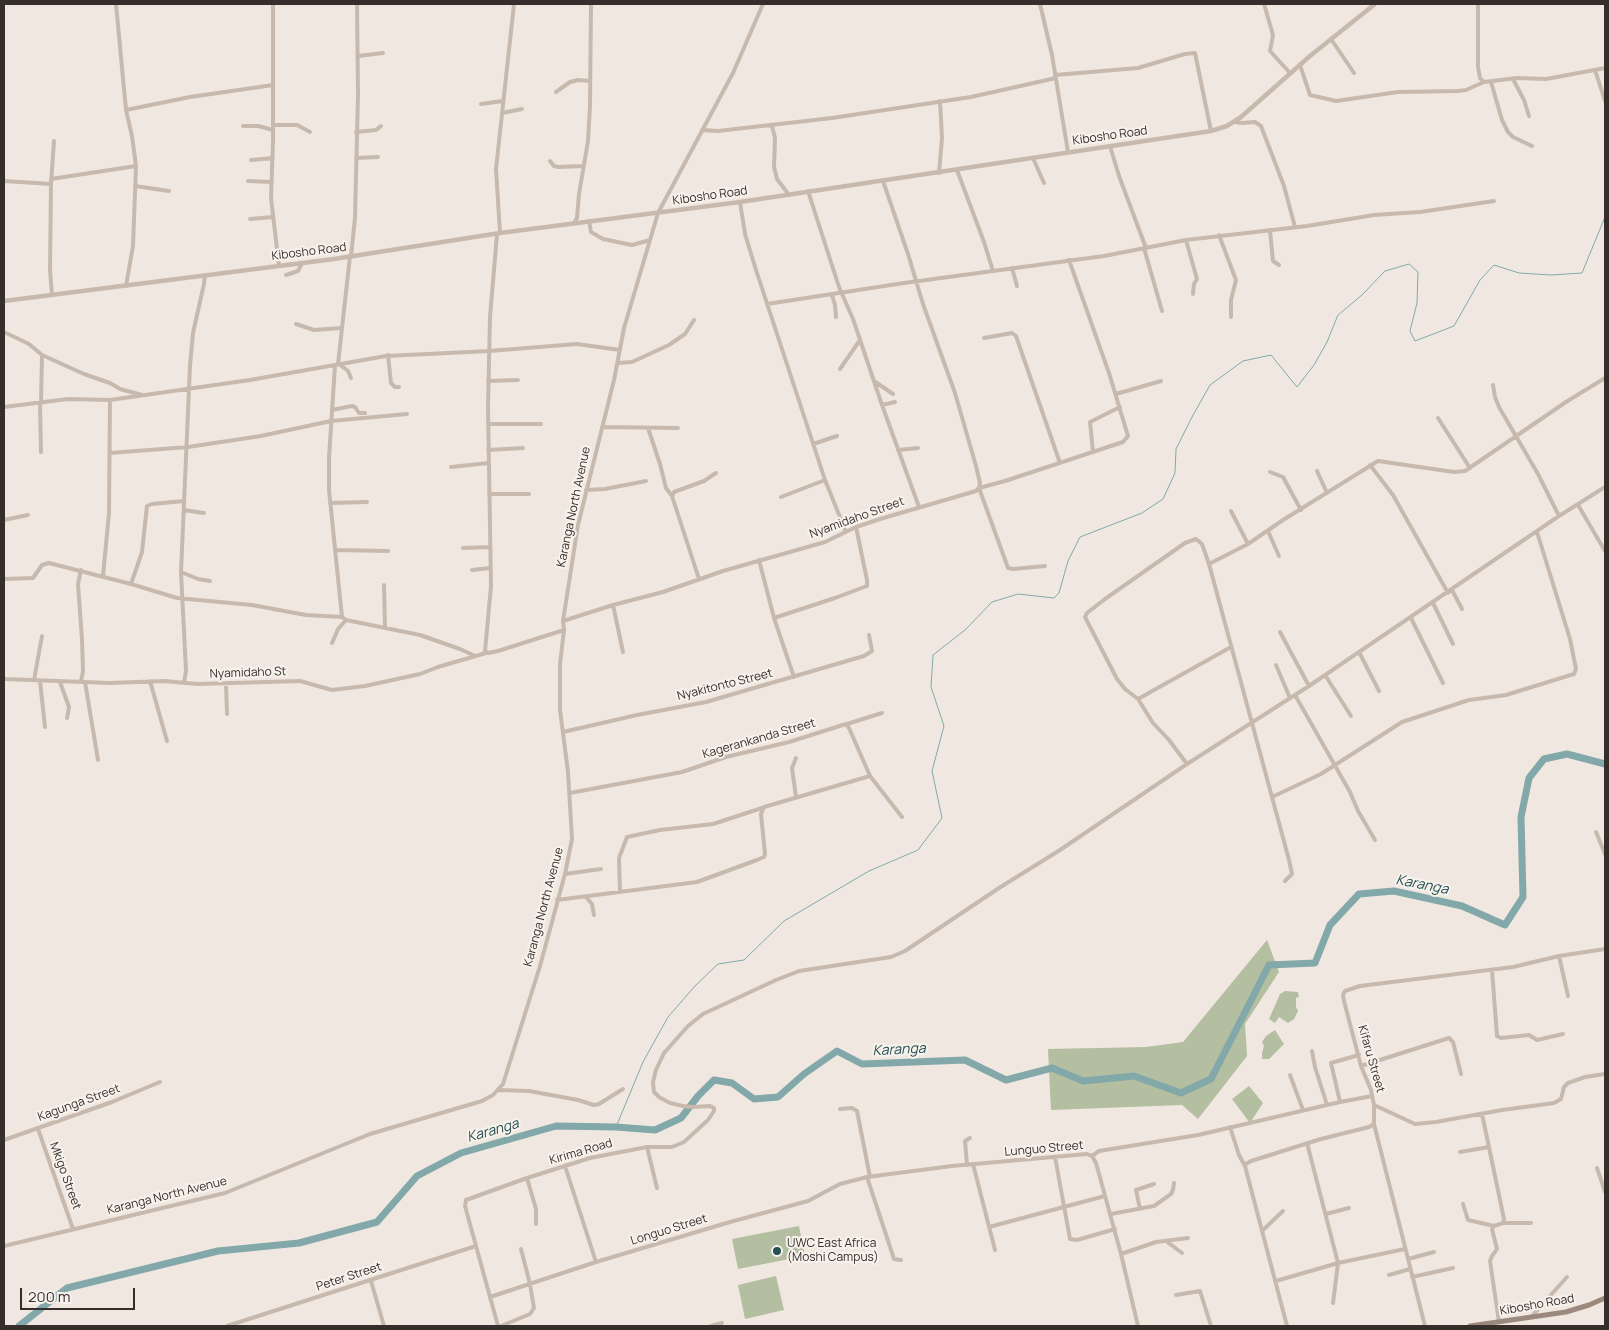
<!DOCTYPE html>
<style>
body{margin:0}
#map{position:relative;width:1609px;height:1330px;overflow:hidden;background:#f0e8e0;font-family:Manrope,sans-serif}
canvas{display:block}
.frame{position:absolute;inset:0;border:5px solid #362e2b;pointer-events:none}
.scale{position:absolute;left:20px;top:1288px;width:115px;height:22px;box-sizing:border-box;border:2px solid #362e2b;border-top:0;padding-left:6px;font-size:15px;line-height:18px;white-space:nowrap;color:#362e2b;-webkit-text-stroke:4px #f8f2ec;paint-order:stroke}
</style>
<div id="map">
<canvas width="1609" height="1330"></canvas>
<div class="frame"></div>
<div class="scale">200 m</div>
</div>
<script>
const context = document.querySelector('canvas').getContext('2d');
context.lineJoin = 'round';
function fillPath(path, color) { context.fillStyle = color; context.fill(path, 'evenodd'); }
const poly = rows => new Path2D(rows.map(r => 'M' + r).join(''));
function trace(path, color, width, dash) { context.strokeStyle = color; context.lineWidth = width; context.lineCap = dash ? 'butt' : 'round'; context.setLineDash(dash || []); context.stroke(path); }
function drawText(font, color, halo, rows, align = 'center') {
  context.font = font + ' Manrope,sans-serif'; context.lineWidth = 4; context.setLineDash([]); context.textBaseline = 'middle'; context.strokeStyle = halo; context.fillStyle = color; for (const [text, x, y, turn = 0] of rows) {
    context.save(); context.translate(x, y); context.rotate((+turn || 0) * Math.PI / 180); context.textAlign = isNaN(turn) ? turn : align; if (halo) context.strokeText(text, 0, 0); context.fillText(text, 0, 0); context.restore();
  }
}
fillPath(poly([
 [1267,940,1279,972,1245,1024,1247,1056,1198,1119,1182,1105,1051,1110,1048,1049,1146,1047,1183,1042],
 [1285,991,1298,992,1299,997,1296,998,1296,1007,1298,1011,1294,1019,1288,1023,1279,1017,1275,1023,1269,1019,1280,994],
 [1275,1030,1284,1044,1269,1059,1262,1059,1262,1053,1264,1046,1262,1042,1266,1036],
 [1249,1086,1263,1103,1250,1123,1232,1099],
 [799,1226,805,1256,738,1269,732,1239],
 [776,1276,784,1310,745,1319,738,1285]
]), '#b4bea1');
trace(poly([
 [616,1127,643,1062,668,1017,695,986,718,964,744,960,784,921,869,871,918,850,942,818,932,771,944,726,931,687,933,655,965,630,992,602,1018,594,1054,598,1059,593,1068,561,1080,537,1142,513,1163,499,1175,473,1176,449,1192,417,1210,385,1243,361,1271,355,1297,387,1314,365,1327,342,1338,315,1362,295,1385,271,1409,264,1418,272,1417,303,1410,331,1415,341,1454,326,1480,280,1494,265,1519,273,1551,275,1582,273,1605,217]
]), '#82a8aa', 1);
trace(poly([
 [19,1326,67,1288,218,1251,299,1243,377,1222,417,1176,461,1153,556,1126,616,1127,655,1130,681,1118,698,1096,714,1080,732,1083,754,1099,778,1097,804,1074,837,1051,862,1064,965,1060,1006,1080,1052,1068,1083,1081,1134,1076,1181,1093,1211,1079,1269,965,1315,963,1330,925,1359,894,1394,891,1462,906,1505,925,1523,897,1521,817,1529,778,1544,759,1567,754,1605,764]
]), '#82a8aa', 7);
trace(poly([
 [116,4,126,110,132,136,136,166,133,246,126,286],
 [273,4,273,141,271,198,279,266],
 [1040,4,1052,55,1068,152],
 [1264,4,1273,35,1270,51,1290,73],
 [1478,4,1478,67,1480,78,1484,82,1517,78,1546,79,1605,68],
 [1331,39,1354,73],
 [358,56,383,53],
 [1300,65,1310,95,1336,101,1398,92,1458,91,1466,90,1484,82],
 [1595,70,1605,101],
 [1055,75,1138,68,1185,54,1195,53,1211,131],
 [1513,79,1524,100,1529,116],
 [1491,82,1502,120,1508,132,1513,137,1532,146],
 [556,92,570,82,578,80,590,81],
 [481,104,503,101],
 [126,110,190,97,273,85],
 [502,113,522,109],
 [1235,122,1242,123,1255,122,1261,126,1284,186,1295,227],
 [273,125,297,125,310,132],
 [243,126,258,126,273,130],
 [772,126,775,138,774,167,777,179,789,195],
 [702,130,718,131,832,118,971,97,1056,78],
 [356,132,376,130,381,126],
 [1110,146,1119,176,1146,248],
 [356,158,378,157],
 [1033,158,1044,183],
 [251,160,273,158],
 [550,161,554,166,558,167,584,166],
 [957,170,984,242,993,271],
 [939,173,942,138,940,101],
 [51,179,136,166],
 [4,181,51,184],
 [248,181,272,182],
 [135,186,169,191],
 [808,191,839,287,853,319,882,405,919,507],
 [740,202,745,234,756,270,825,480,846,532],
 [250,219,273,217],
 [589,221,591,232,603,239,632,245,650,240],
 [574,223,577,218,579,194,588,141,590,106,591,4],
 [1270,230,1273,261,1279,265],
 [500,233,496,169,514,4],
 [497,234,490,317,488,406,491,586,485,651,488,653,498,651,564,630],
 [1219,235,1236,280,1231,300,1231,317],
 [1186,240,1197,279,1194,284,1193,294],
 [1144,248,1162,311],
 [351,256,355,218,358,95,357,4],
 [1012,268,1017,286],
 [286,275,298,271,302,263],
 [52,295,50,270,51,184,54,141],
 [832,295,835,305,836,317],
 [767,304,904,283,1104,256,1186,240,1307,226,1374,215,1420,212,1494,201],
 [296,324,314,330,341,328],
 [4,332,29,344,42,355,84,374,110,383,120,389,142,395],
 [984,338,1012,333,1016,336,1060,463],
 [388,355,391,383,395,387,399,387],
 [618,363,632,362,669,345,685,334,694,320],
 [338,364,350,256],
 [339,364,348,371,351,378],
 [335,365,329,458,329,490,342,617,346,620,420,635,460,649,475,656],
 [840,369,860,340],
 [488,381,518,380],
 [874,381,893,394],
 [1493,385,1495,397,1499,407,1538,474,1559,516],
 [1116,394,1161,381],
 [40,403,41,452],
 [41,403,42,355],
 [882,405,895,402],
 [4,407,68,399,110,400,250,380,386,356,489,351,577,344,620,350],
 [332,410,352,406,355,407,359,413,365,413],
 [1438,418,1470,468],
 [488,424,541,424],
 [602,427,678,428],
 [648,428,660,464,666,488,672,496],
 [813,444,837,436],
 [488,450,523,448],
 [898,450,918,448],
 [1093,452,1090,422,1120,407],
 [110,453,188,447,261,436,331,421,407,414],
 [1370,465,1393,495,1448,593],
 [451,467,488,463],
 [1317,471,1327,493],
 [1270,472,1283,477,1301,510],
 [586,490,605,489,646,481],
 [489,494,529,494],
 [781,497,825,480],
 [330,503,367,502],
 [1578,505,1605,551],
 [184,510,204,513],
 [1231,511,1248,544],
 [4,520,28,515],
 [1268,531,1279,556],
 [463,548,490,547],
 [335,550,388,551],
 [759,560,774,618,794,677],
 [1209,564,1248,544,1283,520,1378,461,1454,472,1465,471,1566,402,1605,378],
 [1045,566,1013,569,1008,568,979,488,1005,481,1123,442,1128,436,1109,373,1069,260],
 [472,570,490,568],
 [181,572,198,579,210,581],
 [103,576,109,513,110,400],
 [4,579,33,578,42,565,49,563,131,584,177,598,252,605,306,615,342,617],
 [699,579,672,496,674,492,704,481,716,473],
 [131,584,142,552,147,506,152,504,184,501],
 [384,585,385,628],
 [1452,590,1462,609],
 [1433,603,1453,644],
 [613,605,623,652],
 [774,618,835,598,867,586,867,580,856,527],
 [1411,618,1443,683],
 [563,621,613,605,663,592,723,571,825,542,856,527,880,519,976,491,979,488,980,483,976,466,955,393,923,304,908,254,883,181],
 [1280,632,1309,686],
 [332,643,338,629,346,620],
 [1359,652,1379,691],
 [1276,665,1290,698],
 [1325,675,1351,716],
 [4,679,110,683,164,681,198,684,300,681,332,690,365,686,420,674,438,667,486,653],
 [34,680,42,636],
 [40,681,45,727],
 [150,681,167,741],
 [60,682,69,707,67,718],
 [81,682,83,671,82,639,78,584,81,570],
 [85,682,98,760],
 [184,683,186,671,181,572,190,366,193,333,204,284,205,275],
 [226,684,227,714],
 [1295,695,1350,792,1358,811,1375,840],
 [1138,699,1231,647],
 [847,724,882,713],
 [563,732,637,715,706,702,864,656,872,651,869,635],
 [796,758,792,768,796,797],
 [1187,764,1169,740,1153,723,1138,699,1125,689,1117,679,1085,617,1087,613,1105,599,1185,543,1196,539,1202,544,1209,564,1289,860,1292,874,1285,881],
 [570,793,682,772,726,757,789,742,846,724,849,728,870,776,902,817],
 [1272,797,1321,774,1402,722,1469,700,1506,695,1574,674,1576,669,1570,639,1537,532],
 [1596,832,1605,854],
 [565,874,601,869],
 [620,892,619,858,627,837,660,830,713,824,762,808],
 [586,897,592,904,594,915],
 [557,900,697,882,757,860,764,857,765,854,761,814,764,807,870,776],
 [1559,956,1568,996],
 [1492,970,1497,1036,1501,1038,1529,1035,1537,1040,1563,1034],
 [1312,1051,1315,1067,1327,1105],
 [1361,1066,1449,1038,1453,1042,1461,1074],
 [1290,1075,1303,1110],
 [498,1090,529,1091,578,1100,594,1105,599,1104,623,1089],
 [1340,1102,1372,1096],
 [1374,1105,1415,1124,1436,1122,1502,1110,1554,1103,1561,1099,1564,1087,1568,1083,1585,1077,1605,1074],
 [840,1109,852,1108,857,1111,870,1177],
 [1482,1114,1504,1219,1503,1223,1494,1226,1492,1229,1497,1249,1492,1256,1490,1261,1499,1322],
 [1374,1124,1425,1326],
 [1230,1127,1239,1155,1245,1166],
 [38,1129,73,1229],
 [4,1140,112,1102,160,1082],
 [1307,1143,1338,1263,1333,1303],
 [647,1147,657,1188],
 [1460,1152,1489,1147],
 [1092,1156,1099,1151,1198,1135,1340,1102,1331,1063,1359,1055],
 [1055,1157,1070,1239,1077,1240,1115,1229],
 [973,1164,995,1250],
 [967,1165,965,1141,970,1138],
 [565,1166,596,1262],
 [1597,1168,1605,1192],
 [867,1177,894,1259,901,1260],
 [527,1178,536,1209,536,1224],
 [1463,1204,1468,1220,1494,1226],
 [1140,1209,1136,1190,1154,1184],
 [1111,1214,1154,1206,1171,1194,1173,1190,1174,1183],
 [1326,1214,1349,1208],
 [1503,1223,1531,1223],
 [989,1227,1105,1196],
 [1262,1231,1283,1211],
 [1166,1241,1182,1253],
 [4,1246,225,1193,370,1134,482,1101,493,1095,503,1084,540,966,565,874,572,839,568,772,560,710,560,664,564,630,563,621,578,525,614,380,624,328,658,213,733,73,763,4],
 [1121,1254,1156,1242,1188,1238],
 [1408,1259,1434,1252],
 [1389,1275,1410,1269],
 [1412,1277,1453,1268],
 [371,1281,384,1326],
 [1276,1281,1338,1263,1405,1249],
 [1176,1295,1200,1291,1211,1326],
 [490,1297,596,1262,730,1222,808,1201,840,1184,867,1177,952,1166,1087,1154,1092,1156,1096,1163,1121,1254,1138,1326],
 [1532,1316,1567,1277],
 [227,1326,476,1246],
 [498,1326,465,1206,466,1200,527,1178,590,1158,647,1147,672,1147,684,1142,708,1120,714,1111,714,1108,710,1106,693,1107,683,1106,670,1103,659,1097,654,1092,653,1082,656,1070,664,1053,688,1026,703,1014,776,980,799,971,891,957,905,951,999,888,1060,850,1187,764,1309,686,1559,516,1605,487],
 [501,1326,530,1314,534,1308,530,1284,521,1249],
 [711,1326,722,1323],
 [1287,1326,1245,1166,1246,1164,1251,1161,1321,1139,1369,1127,1374,1124,1374,1105,1371,1090,1361,1066,1344,1001,1343,995,1345,991,1360,986,1513,967,1559,956,1605,949]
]), '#c7b9ad', 4);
trace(poly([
 [4,301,334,259,500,233,740,202,1211,131,1227,126,1241,117,1310,56,1375,4]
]), '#c7b9ad', 4.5);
trace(poly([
 [1470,1326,1566,1312,1589,1305,1605,1298]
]), '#9b897e', 5);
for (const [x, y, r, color] of [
 [777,1251,5,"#255053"]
]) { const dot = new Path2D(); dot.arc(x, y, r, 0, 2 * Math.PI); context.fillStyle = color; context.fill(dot); trace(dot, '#f8f2ec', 2); }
drawText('12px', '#362e2b', '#f8f2ec', [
 ["Kibosho Road",1110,136,-8],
 ["Kibosho Road",710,196,-8],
 ["Kibosho Road",309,252,-7],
 ["Karanga North Avenue",574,507,-78],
 ["Nyamidaho Street",857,518,-20],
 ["Nyamidaho St",248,673,-2],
 ["Nyakitonto Street",725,685,-14],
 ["Kagerankanda Street",759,739,-16],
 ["Karanga North Avenue",544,907,-75],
 ["Kifaru Street",1371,1059,74],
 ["Kagunga Street",79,1103,-20],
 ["Lunguo Street",1044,1149,-5],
 ["Kirima Road",581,1152,-16],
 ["Mkigo Street",65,1176,70],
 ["Karanga North Avenue",167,1196,-14],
 ["Longuo Street",669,1230,-17],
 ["Peter Street",349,1277,-18],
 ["Kibosho Road",1537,1305,-10]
]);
drawText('12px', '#362e2b', '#f8f2ec', [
 ["UWC East Africa",787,1244],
 ["(Moshi Campus)",787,1258]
], 'left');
drawText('italic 14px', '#255053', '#f8f2ec', [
 ["Karanga",1422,885,11],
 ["Karanga",899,1050,-3],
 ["Karanga",493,1131,-16]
]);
</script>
